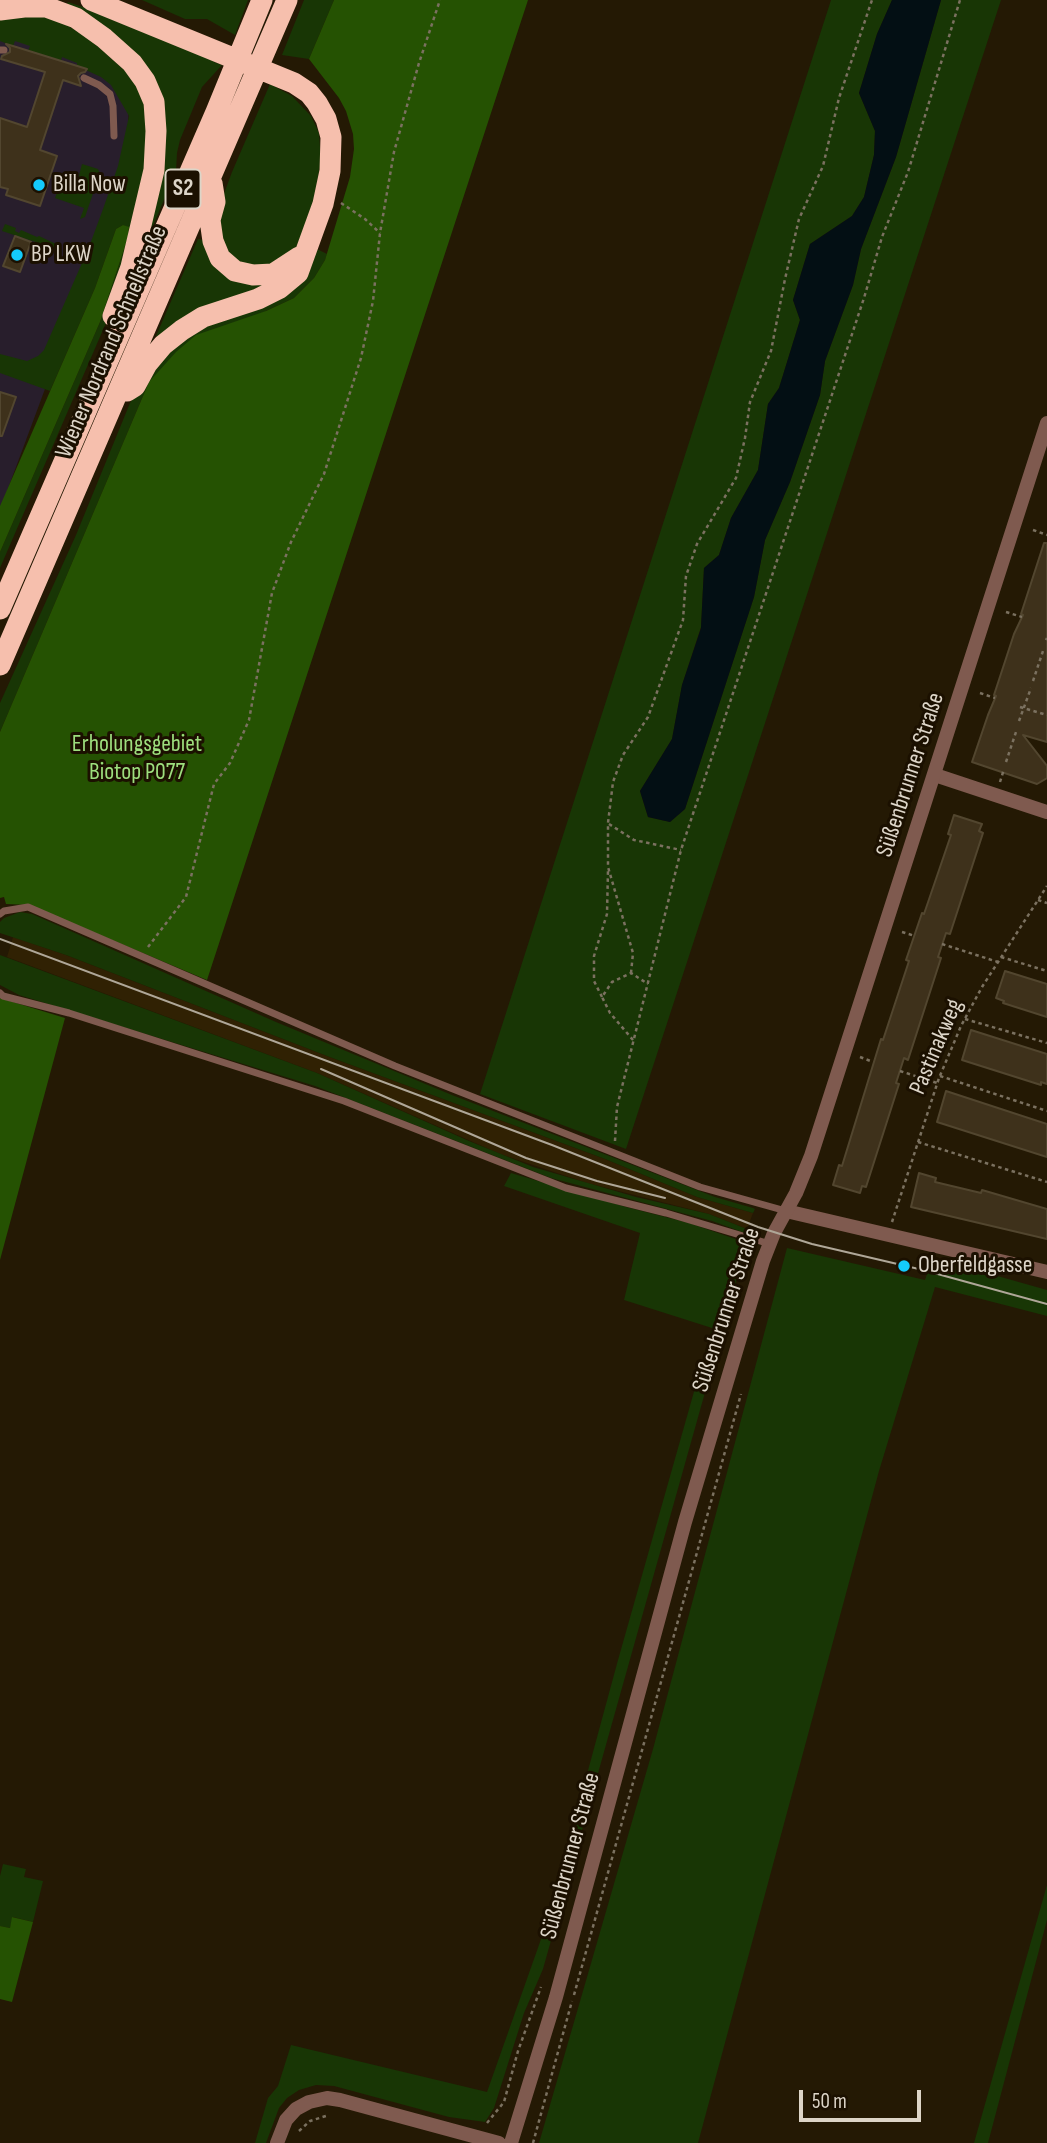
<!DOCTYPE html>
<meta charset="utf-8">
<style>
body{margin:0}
#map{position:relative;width:1047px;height:2143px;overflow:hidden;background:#241904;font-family:"Sofia Sans Condensed",sans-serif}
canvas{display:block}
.scale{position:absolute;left:799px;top:2090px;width:122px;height:32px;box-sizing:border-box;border:4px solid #ddd5c8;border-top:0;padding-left:9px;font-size:21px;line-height:24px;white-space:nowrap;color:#ddd5c8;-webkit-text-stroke:5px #1b1000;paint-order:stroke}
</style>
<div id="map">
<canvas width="1047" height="2143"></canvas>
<div class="scale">50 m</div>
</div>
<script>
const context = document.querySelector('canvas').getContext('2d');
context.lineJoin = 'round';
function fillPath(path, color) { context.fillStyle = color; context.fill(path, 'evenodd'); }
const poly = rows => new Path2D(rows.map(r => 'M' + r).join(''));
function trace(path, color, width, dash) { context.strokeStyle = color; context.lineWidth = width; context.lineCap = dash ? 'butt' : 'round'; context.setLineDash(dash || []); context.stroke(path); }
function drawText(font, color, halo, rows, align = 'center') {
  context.font = font + ' "Sofia Sans Condensed",sans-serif'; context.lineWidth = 6; context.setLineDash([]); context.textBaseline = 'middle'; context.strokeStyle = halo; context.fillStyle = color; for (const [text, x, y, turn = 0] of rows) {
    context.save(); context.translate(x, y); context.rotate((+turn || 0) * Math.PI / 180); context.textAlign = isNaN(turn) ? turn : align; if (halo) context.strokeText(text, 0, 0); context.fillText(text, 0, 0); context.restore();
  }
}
fillPath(poly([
 [0,31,109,68,129,107,127,141,45,389,0,510]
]), '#281e2c');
fillPath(poly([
 [13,937,66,955,327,1056,605,1159,697,1197,753,1213,747,1229,709,1214,587,1183,500,1154,317,1073,7,957]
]), '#302103');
fillPath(poly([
 [142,0,248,0,235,35,207,19,185,19],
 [304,0,334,0,309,59,282,55],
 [831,0,892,0,877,34,859,93,875,131,874,155,864,197,852,216,810,244,793,300,800,320,779,388,768,404,758,470,731,518,719,555,704,568,701,627,682,685,672,739,640,791,648,817,670,822,685,809,754,597,765,540,790,482,820,395,825,361,853,285,861,249,896,157,941,0,1001,0,626,1149,480,1094],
 [68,2,86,8,215,60,214,62,222,65,202,87,180,140,177,153,176,171,148,238,162,107,67,4],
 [38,15,62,22,91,40,132,77,148,107,144,183,106,323,0,568,0,552,100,322,128,237,129,228,123,225,116,229,95,288,50,391,0,373,0,354,27,361,38,356,44,350,89,247,103,209,118,166,129,116,111,85,101,77,77,66,77,63,62,57,61,61,28,51,30,46,15,41,13,46,0,41,0,17],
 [270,84,292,96,311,116,319,133,321,161,314,198,305,228,296,248,284,260,258,269,230,258,217,228,222,199,232,172],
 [82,164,98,169,100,173,85,217,80,219,84,208,55,198,61,182,76,187],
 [5,224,16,228,15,231,19,233,21,230,37,237,39,236,58,245,58,248,57,249,2,231],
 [198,239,204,240,261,283,263,288,160,339,156,336],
 [317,249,327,254,325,260,314,278,294,298,266,311,149,382,0,732,0,703,76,535,130,403,141,383,163,353],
 [20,912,32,914,276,1022,452,1095,715,1197,753,1208,755,1209,753,1213,697,1197,605,1159,327,1056,66,955,0,933,0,922,4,918],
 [0,955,317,1073,469,1141,533,1167,636,1197,709,1214,747,1229,745,1233,712,1221,551,1178,315,1086,19,995,0,985],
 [511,1173,626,1207,689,1223,747,1243,543,1969,524,2013,494,2108,485,2122,449,2117,334,2086,316,2085,299,2090,287,2098,279,2108,266,2143,255,2143,268,2098,278,2086,291,2045,487,2092,546,1925,618,1660,712,1328,624,1300,640,1233,504,1186],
 [787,1248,925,1280,932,1259,955,1264,1047,1290,1047,1316,935,1287,879,1471,698,2143,539,2143,653,1749],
 [3,1864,26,1869,24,1877,43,1881,33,1922,13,1917,10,1928,0,1926,0,1876],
 [1047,1885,1047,1920,988,2143,974,2143]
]), '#183605');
fillPath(poly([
 [334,0,528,0,207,980,29,905,6,904,4,897,0,898,0,732,149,382,176,352,196,335,266,311,294,298,314,278,325,260,350,177,354,149,353,134,346,111,339,98,309,59],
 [123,225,129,227,128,237,100,322,0,552,0,506,95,288,116,229],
 [0,998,65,1018,0,1260],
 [12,1917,33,1922,12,2002,0,1999,0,1926,10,1928]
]), '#255202');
fillPath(poly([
 [892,0,941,0,896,157,861,249,853,285,825,361,820,395,790,482,765,540,754,597,685,809,670,822,648,817,640,791,672,739,682,685,701,628,704,568,719,555,731,518,758,470,768,404,779,388,800,320,793,300,810,244,852,216,864,197,874,155,875,131,859,93,877,34]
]), '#030f14');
const building = poly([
 [6,44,13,46,87,69,85,72,81,73,78,76,81,86,63,80,40,150,57,156,40,206,6,195,8,189,0,187,0,118,27,127,45,72,1,59,2,56,10,52,10,48,6,44],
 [15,236,31,242,20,272,3,266,15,236],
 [0,392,16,397,2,436,0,436,0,392],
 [1044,543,1047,543,1047,742,1023,735,1047,766,1047,778,1037,784,972,762,988,715,996,696,994,695,1014,634,1023,615,1021,614,1044,543],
 [954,815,982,824,979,831,983,833,950,934,946,933,938,957,941,958,908,1060,904,1058,896,1083,899,1084,866,1187,862,1186,860,1193,833,1185,839,1165,842,1166,881,1039,883,1040,909,961,906,960,922,913,924,914,951,835,948,834,954,815],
 [1005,971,1047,984,1047,1017,1003,1003,1004,1001,996,998,1005,971],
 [971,1030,1047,1054,1047,1084,1041,1082,1041,1085,962,1060,971,1030],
 [946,1091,1047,1124,1047,1157,937,1122,946,1091],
 [919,1173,936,1178,935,1182,981,1193,982,1190,1047,1209,1047,1239,911,1207,919,1173]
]);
fillPath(building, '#3e311b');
trace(building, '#52462f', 2);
trace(poly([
 [341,203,365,219,380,233],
 [1033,530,1047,535],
 [1006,612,1022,617],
 [1046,640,1047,638],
 [1033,681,1044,648],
 [980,693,995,698],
 [1020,707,1047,715],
 [1019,721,1031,688],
 [1006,762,1017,729],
 [1000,782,1004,769],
 [609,824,634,840,681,850],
 [1038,900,1047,903],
 [902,932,915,936],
 [942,944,998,962],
 [148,947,186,897,214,784,230,763,249,720,272,593,291,542,324,474,361,358,373,301,380,233,394,152,419,63,440,0],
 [1001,957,1047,971],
 [631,973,633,953,608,867,608,823,613,782,623,755,648,717,683,620,686,576,697,544,736,478,745,438,750,402,771,351,785,279,799,219,823,166,839,98,872,0],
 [602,997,594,981,594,956,607,914,608,870],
 [965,1019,1047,1043],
 [633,1040,610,1013,602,997,612,982,631,973,648,984],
 [860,1057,873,1062],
 [900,1071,937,1083],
 [940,1076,1047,1111],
 [615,1141,617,1107,681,850,864,298,882,237,908,172,960,0],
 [918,1142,1047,1182],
 [892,1222,939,1078,961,1026,982,987,1047,886],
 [574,1995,741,1394],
 [487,2123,504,2102,518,2051,541,1987],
 [299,2131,310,2121,329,2115],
 [533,2143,572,2001]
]), '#7b7160', 2.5, [3.5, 3.5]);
trace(poly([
 [0,50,4,50],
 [84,78,99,85,110,94,113,106,114,136],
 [0,914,4,911,28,907,395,1066,700,1187,786,1211],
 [0,993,3,996,69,1013,344,1101,566,1188,666,1213,770,1244]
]), '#7f5a4f', 7);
trace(poly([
 [935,775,1047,812],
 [786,1211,1047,1272]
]), '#7f5a4f', 14);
trace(poly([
 [277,2143,286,2120,296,2109,309,2102,327,2098,340,2100,499,2143],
 [511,2143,556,1997,685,1522,763,1261,774,1233,796,1193,811,1156,1047,423]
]), '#7f5a4f', 14);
trace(poly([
 [34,0,46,7,76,18,104,38,132,63,145,81,154,102,156,131,154,170,131,267,113,316],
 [91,0,294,83,309,93,317,103,326,119,331,137,330,171,323,204,298,273,280,288,258,299,203,317,182,330,163,345,147,364,135,386,127,391],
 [0,10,24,7,46,7],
 [212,183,215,202,210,220,213,241,220,258,235,271,253,275,273,274,299,257],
 [0,609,216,112,262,0],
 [0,665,287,0]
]), '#f6bfad', 21);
trace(poly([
 [0,939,552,1145,758,1227,812,1244,923,1270,1047,1304],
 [321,1069,526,1158,597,1181,665,1198]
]), '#afa798', 2);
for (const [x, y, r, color] of [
 [39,185,7,"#14cafb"],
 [17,255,7,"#14cafb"],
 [904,1266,7,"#14cafb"]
]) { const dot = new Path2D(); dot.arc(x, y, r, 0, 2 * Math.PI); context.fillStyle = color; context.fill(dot); trace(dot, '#1b1000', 2.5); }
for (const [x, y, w] of [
 [183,189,35]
]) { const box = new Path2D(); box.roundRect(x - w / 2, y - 19.5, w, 39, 5); context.fillStyle = '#1b1000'; context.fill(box); trace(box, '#ddd5c8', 2); }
drawText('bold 23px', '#ddd5c8', null, [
 ["S2",183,189]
]);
drawText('24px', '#ddd5c8', '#1b1000', [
 ["Billa Now",53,185],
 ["BP LKW",31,255],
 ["Oberfeldgasse",918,1266]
], 'left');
drawText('24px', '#ddd5c8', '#1b1000', [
 ["Wiener Nordrand Schnellstraße",112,342,-67],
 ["Süßenbrunner Straße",911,775,-72],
 ["Pastinakweg",937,1047,-67],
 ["Süßenbrunner Straße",727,1310,-72],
 ["Süßenbrunner Straße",571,1856,-75]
]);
drawText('24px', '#9dde7d', '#1b1000', [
 ["Erholungsgebiet",137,745],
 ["Biotop P077",137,773]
]);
</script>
